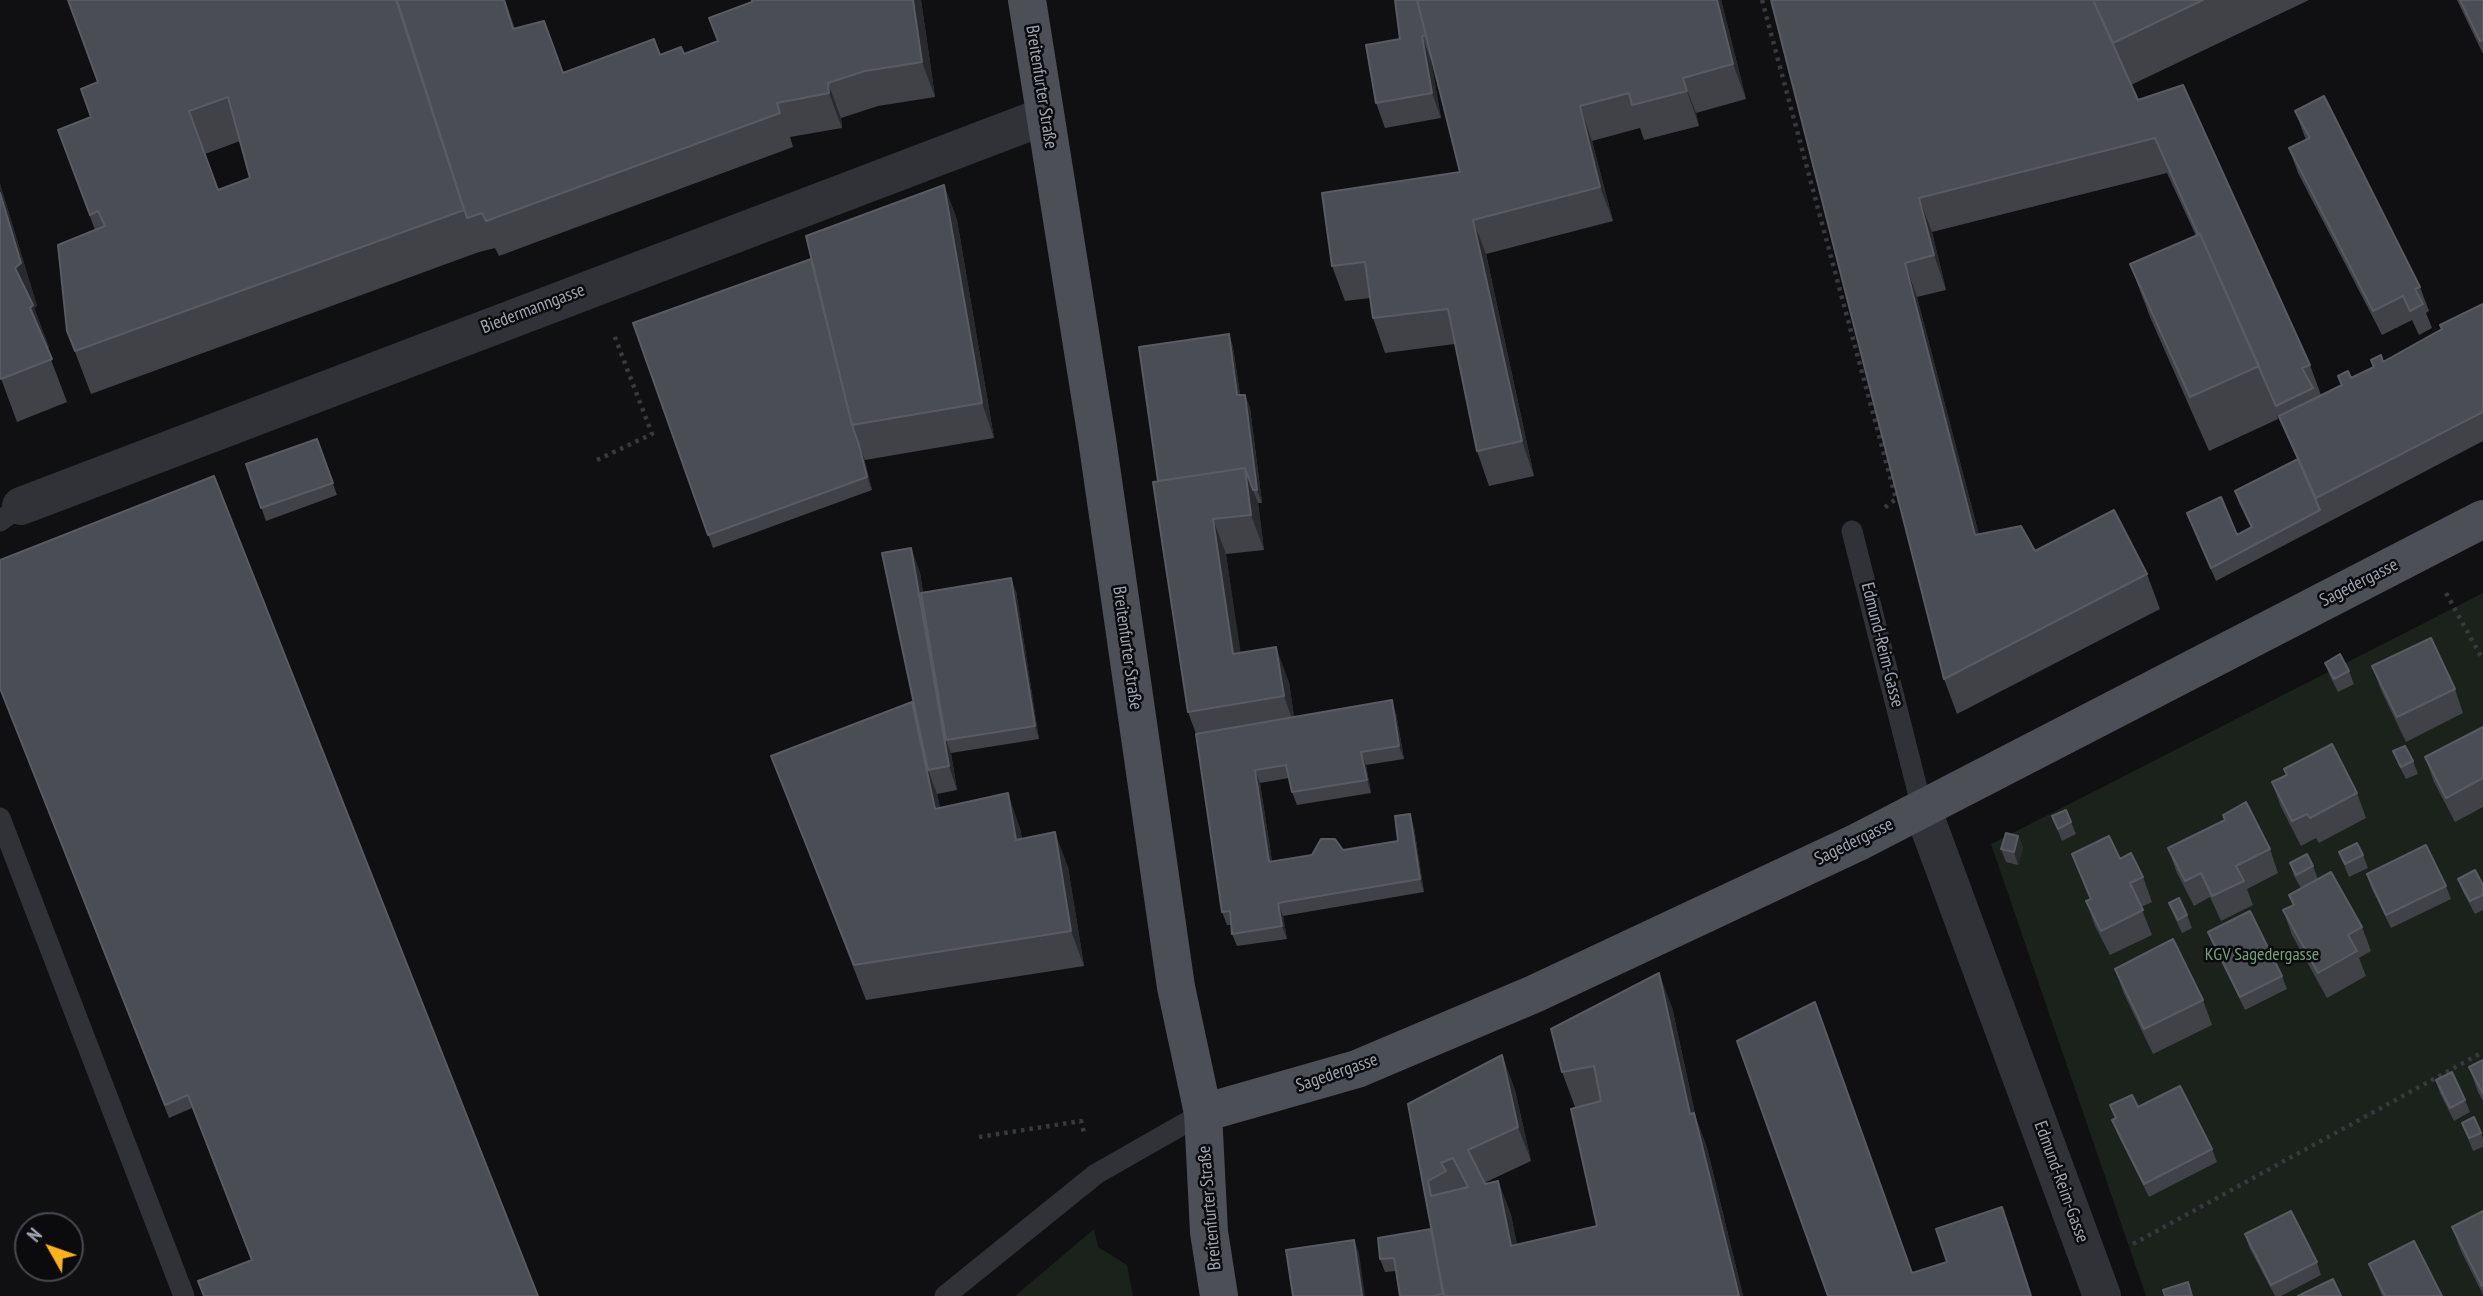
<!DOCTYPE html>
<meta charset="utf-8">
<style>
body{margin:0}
#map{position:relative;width:2483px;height:1296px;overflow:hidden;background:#101012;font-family:"PT Sans Narrow",sans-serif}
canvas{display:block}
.north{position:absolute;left:14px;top:1212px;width:70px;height:70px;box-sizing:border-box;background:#0b0b0d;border:2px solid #474950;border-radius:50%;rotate:310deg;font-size:19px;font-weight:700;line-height:28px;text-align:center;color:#a0a6b4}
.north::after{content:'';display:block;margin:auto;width:24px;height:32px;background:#ffb31b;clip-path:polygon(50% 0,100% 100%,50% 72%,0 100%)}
</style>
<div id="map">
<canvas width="2483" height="1296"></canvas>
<div class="north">N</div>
</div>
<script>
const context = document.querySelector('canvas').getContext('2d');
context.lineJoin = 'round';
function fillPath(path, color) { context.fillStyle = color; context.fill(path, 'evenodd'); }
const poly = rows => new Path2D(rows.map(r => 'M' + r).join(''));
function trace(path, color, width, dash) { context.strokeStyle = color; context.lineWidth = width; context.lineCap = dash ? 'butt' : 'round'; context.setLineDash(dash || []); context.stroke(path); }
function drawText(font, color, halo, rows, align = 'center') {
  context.font = font + ' "PT Sans Narrow",sans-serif'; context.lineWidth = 5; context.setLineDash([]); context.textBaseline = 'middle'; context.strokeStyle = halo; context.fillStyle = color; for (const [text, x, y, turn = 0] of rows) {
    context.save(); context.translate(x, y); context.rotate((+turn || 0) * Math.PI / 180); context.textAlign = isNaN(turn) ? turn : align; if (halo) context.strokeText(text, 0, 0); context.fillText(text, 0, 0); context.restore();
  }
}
fillPath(poly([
 [2483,593,2483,1296,2146,1296,1991,844],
 [1094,1229,1098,1247,1127,1265,1133,1296,1015,1296]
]), '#1a221b');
trace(poly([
 [1762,0,1896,499,1884,508],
 [597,460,652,434,613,332],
 [2446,593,2483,660],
 [979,1137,1081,1121,1084,1133],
 [2133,1244,2483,1052]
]), '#37393e', 4.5, [3.5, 5]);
trace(poly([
 [0,521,21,506],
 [1852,531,1922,808],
 [0,818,184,1296],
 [945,1296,1096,1174,1203,1113]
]), '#313237', 21);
trace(poly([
 [21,506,1045,116],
 [1922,808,2102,1296]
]), '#313237', 38);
trace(poly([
 [1027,0,1097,439,1176,987,1203,1113,1209,1232,1219,1296],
 [1203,1113,1357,1069,1534,994,1858,842,2483,519]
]), '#4d4f57', 38);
fillPath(poly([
 [505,0,515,29,563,73,660,55,684,54,921,0,935,97,878,106,841,118,842,128,790,137,793,147,499,256,495,248,479,252,91,394,67,331,95,230,58,130,91,117],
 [240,141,250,178,218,190,205,154],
 [1395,0,1721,0,1746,99,1696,113,1699,126,1644,140,1640,128,1592,141,1613,221,1486,254,1534,476,1489,486,1477,451,1455,344,1385,353,1373,318,1370,298,1345,301,1332,266,1460,172,1432,61,1431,61,1441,118,1385,128,1376,103,1400,39],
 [1771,0,2309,0,2131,85,2138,100,2310,365,2321,395,2342,385,2351,378,2373,367,2371,360,2383,362,2442,329,2440,325,2483,304,2483,441,2216,581,2187,513,2237,535,2251,528,2239,503,2235,491,2297,459,2277,415,2278,419,2209,451,2150,317,2130,264,2196,236,2167,173,1932,232,1946,290,1917,297,1979,535,2035,551,2147,574,2160,609,1957,714,1944,679],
 [2457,0,2483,0,2483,54],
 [2295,111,2420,287,2429,311,2426,313,2432,328,2419,335,2412,320,2382,335,2298,173,2289,148,2306,140],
 [0,184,37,306,34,308,49,347,47,349,67,402,17,422,0,376],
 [944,185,957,220,994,438,865,460,864,458,872,490,713,548,633,323,811,259],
 [1229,334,1233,347,1240,395,1245,395,1250,408,1262,503,1258,503,1264,550,1226,554,1240,653,1289,682,1294,717,1396,713,1404,759,1366,765,1371,793,1297,805,1292,792,1289,778,1260,783,1272,861,1398,841,1414,827,1424,892,1283,916,1287,939,1237,946,1232,934,1231,925,1227,925,1222,912,1196,734,1188,712,1158,481],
 [317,439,337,495,266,521,246,464],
 [911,548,920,573,923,592,1016,591,1039,739,951,753,957,790,937,794,940,808,1020,828,1022,839,1068,867,1084,966,866,1000,771,756,912,702,916,713],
 [2325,663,2349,671,2354,684,2338,692,2330,676],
 [2372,666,2455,689,2463,713,2406,742,2381,690],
 [0,689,538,1296,251,1260,192,1108,169,1118],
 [2483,727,2483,807,2455,822,2434,782,2425,757],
 [2393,751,2413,761,2418,774,2406,779,2398,764],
 [2284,769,2357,793,2366,818,2319,843,2316,838,2301,846,2281,807,2272,782,2286,775],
 [2052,816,2071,822,2076,834,2062,841],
 [2018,836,2023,848,2018,865,2006,862,2001,849],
 [2168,848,2270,849,2278,873,2247,889,2253,905,2221,921,2210,897,2194,906,2177,873],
 [2339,852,2363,855,2368,868,2349,877],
 [2072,854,2120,859,2143,877,2152,902,2141,907,2152,935,2110,955,2095,926,2086,901,2090,899],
 [2290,863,2313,866,2318,879,2301,888,2294,876],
 [2367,874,2446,886,2451,899,2391,928,2371,887],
 [2458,879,2483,885,2483,910,2475,914,2463,892],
 [2289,895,2362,927,2371,951,2359,958,2366,976,2327,998,2292,935,2283,910,2293,905],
 [2169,903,2187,915,2192,928,2182,933,2174,916],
 [2208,932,2282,976,2287,989,2245,1010,2213,945],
 [2115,969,2203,1000,2212,1025,2153,1054,2124,994],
 [1672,1007,1696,1118,1707,1148,1743,1296,1400,1296,1396,1271,1385,1272,1380,1259,1431,1229,1408,1104,1502,1055,1515,1090,1531,1161,1484,1183,1498,1181,1511,1215,1517,1245,1597,1226,1575,1107,1562,1072],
 [2483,1060,2483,1101,2478,1092,2469,1067],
 [2436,1080,2465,1100,2470,1112,2454,1121,2440,1093],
 [2110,1105,2138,1107,2212,1149,2217,1162,2149,1197,2117,1133,2112,1120,2115,1118],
 [2474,1117,2483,1138,2483,1147,2473,1151,2462,1123],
 [2483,1211,2483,1295,2461,1251,2452,1227],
 [2245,1234,2317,1262,2321,1275,2281,1296,2275,1296,2249,1247],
 [2369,1264,2442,1296,2382,1296]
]), '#414248');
fillPath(poly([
 [504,0,505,0,526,64,513,29],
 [913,0,921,0,935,97,922,62],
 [1717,0,1721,0,1746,99,1733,64],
 [1422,36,1431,61,1441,118,1432,93],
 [1683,78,1696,113,1699,126,1687,91],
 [828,83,841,118,842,128,829,93],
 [1580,106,1592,141,1613,221,1600,187],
 [0,184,37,306,34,308,49,347,46,351,15,268,0,193],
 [944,185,957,220,994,438,982,403],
 [1919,198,1932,232,1946,290,1934,255],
 [1473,220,1486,254,1534,476,1522,441],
 [1905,263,1917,297,1988,570,1975,535],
 [1229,334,1233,347,1242,408,1237,395],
 [1245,395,1250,408,1262,503,1257,490],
 [859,445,864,458,872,490,867,477],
 [1245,468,1258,503,1264,550,1251,515],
 [1213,519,1226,554,1246,688,1233,654],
 [911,548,920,573,949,740,946,740,951,753,957,790,949,766],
 [1011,578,1016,591,1039,739,1035,726],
 [1276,647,1289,682,1296,730,1284,696],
 [1392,700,1396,713,1404,759,1399,746],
 [912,702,925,737,928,770,937,794,948,844,935,809],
 [1361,752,1366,765,1371,793,1367,780],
 [1255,770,1260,783,1274,875,1269,862],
 [1008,793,1020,828,1028,875,1016,840],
 [1410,814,1414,827,1424,892,1420,879],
 [1055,832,1068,867,1084,966,1071,931],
 [2018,836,2023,848,2018,865,2014,852],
 [1278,903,1283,916,1287,939,1282,926],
 [1659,973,1672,1007,1696,1118,1707,1148,1743,1296,1739,1296,1690,1114],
 [1502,1055,1515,1090,1531,1161,1518,1127],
 [1498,1181,1511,1215,1524,1281,1511,1246],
 [2002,1207,2011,1231,2032,1296,2031,1296],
 [1354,1240,1359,1253,1365,1296,1362,1296]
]), '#292a2e');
const building = poly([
 [68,0,396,0,464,210,75,351,67,331,58,245,105,226,98,211,90,215,58,130,91,117,81,89,98,82,68,0],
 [228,97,250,178,218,190,189,111,228,97],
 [397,0,504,0,513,29,544,21,563,73,654,39,660,55,681,47,684,54,718,41,709,18,752,2,752,0,913,0,922,62,865,71,828,83,829,93,777,103,780,113,486,221,482,213,467,218,397,0],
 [1395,0,1417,0,1426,35,1422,36,1432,93,1376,103,1366,45,1400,39,1395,0],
 [1417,0,1717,0,1733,64,1683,78,1687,91,1632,105,1629,93,1580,106,1600,187,1473,220,1522,441,1477,451,1448,309,1373,318,1365,262,1332,266,1322,193,1460,172,1417,0],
 [1771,0,2093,0,2138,100,2183,85,2310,365,2302,368,2313,388,2276,406,2200,234,2198,234,2155,138,1919,198,1934,255,1905,263,1975,535,2021,526,2035,551,2114,510,2147,574,1944,679,1771,0],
 [2093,0,2203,0,2113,43,2093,0],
 [2460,0,2483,0,2483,40,2480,41,2460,0],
 [2324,96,2420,287,2415,289,2423,304,2410,311,2403,296,2373,311,2289,148,2310,138,2295,111,2324,96],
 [944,185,982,403,852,425,806,236,944,185],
 [0,193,21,263,15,268,33,305,30,308,52,359,1,379,0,376,0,193],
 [2200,234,2259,366,2190,397,2130,264,2200,234],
 [811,259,852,425,859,445,867,477,708,535,633,323,811,259],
 [2483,304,2483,412,2316,498,2279,416,2342,385,2338,376,2348,371,2351,378,2374,367,2371,360,2381,355,2383,362,2442,329,2440,325,2483,304],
 [1229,334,1237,395,1245,395,1257,490,1253,490,1245,468,1158,481,1139,347,1229,334],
 [317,439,333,483,261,508,246,464,317,439],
 [2298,459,2320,510,2211,568,2187,513,2221,497,2237,535,2252,527,2235,491,2298,459],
 [1245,468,1251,515,1213,519,1233,654,1276,647,1284,696,1188,712,1153,482,1245,468],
 [214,476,538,1296,204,1296,198,1281,252,1260,188,1095,165,1105,0,688,0,560,214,476],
 [911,548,949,766,928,770,882,553,911,548],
 [1011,578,1035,726,946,740,921,593,1011,578],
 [2431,638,2455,689,2397,717,2372,666,2431,638],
 [2340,654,2349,671,2334,679,2325,663,2340,654],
 [1392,700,1399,746,1361,752,1367,780,1292,792,1286,765,1255,770,1269,862,1312,855,1321,839,1335,839,1343,850,1398,841,1395,816,1410,814,1420,879,1278,903,1282,926,1232,934,1230,911,1222,912,1196,734,1392,700],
 [912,702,935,809,1008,793,1016,840,1055,832,1071,931,854,965,771,756,912,702],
 [2483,727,2483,778,2446,798,2425,757,2483,727],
 [2332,744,2357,793,2310,818,2307,814,2292,821,2272,782,2287,775,2284,769,2332,744],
 [2405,746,2413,761,2401,767,2393,751,2405,746],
 [2246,802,2270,849,2236,866,2244,881,2212,896,2201,873,2185,881,2168,848,2225,820,2223,815,2246,802],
 [2066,810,2071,822,2058,829,2052,816,2066,810],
 [2006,833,2018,836,2014,852,2001,849,2006,833],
 [2109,836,2120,859,2131,853,2143,877,2130,883,2143,910,2101,931,2086,901,2091,899,2072,854,2109,836],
 [2357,843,2363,855,2345,864,2339,852,2357,843],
 [2426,845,2446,886,2386,915,2367,874,2426,845],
 [2307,854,2313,866,2296,875,2290,863,2307,854],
 [2475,870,2483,885,2483,895,2470,901,2458,879,2475,870],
 [2331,872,2362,927,2348,935,2357,951,2318,973,2283,910,2294,905,2289,895,2331,872],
 [2179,898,2187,915,2178,920,2169,903,2179,898],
 [2250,911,2282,976,2240,997,2208,932,2250,911],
 [2173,939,2203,1000,2144,1029,2115,969,2173,939],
 [1659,973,1690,1114,1694,1113,1739,1296,1444,1296,1408,1104,1502,1055,1518,1127,1468,1150,1485,1184,1498,1181,1511,1246,1597,1226,1571,1109,1601,1101,1594,1066,1562,1072,1551,1029,1659,973],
 [1453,1158,1468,1187,1431,1196,1428,1181,1446,1171,1441,1163,1453,1158],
 [1815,1002,1912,1273,1947,1262,1936,1229,2002,1207,2031,1296,1828,1296,1737,1041,1815,1002],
 [2483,1060,2483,1094,2469,1067,2483,1060],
 [2452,1072,2465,1100,2450,1108,2436,1080,2452,1072],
 [2180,1086,2212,1149,2144,1184,2112,1120,2116,1118,2110,1105,2132,1095,2138,1107,2180,1086],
 [2474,1117,2481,1133,2469,1138,2462,1123,2474,1117],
 [2291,1211,2317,1262,2271,1285,2245,1234,2291,1211],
 [2483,1211,2483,1285,2482,1286,2452,1227,2483,1211],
 [1431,1229,1443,1294,1433,1296,1400,1296,1394,1258,1380,1259,1378,1238,1431,1229],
 [1354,1240,1362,1296,1293,1296,1286,1250,1354,1240],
 [2414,1241,2442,1296,2385,1296,2369,1264,2414,1241],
 [2333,1279,2341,1296,2298,1296,2333,1279],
 [2188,1282,2192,1296,2165,1296,2163,1290,2188,1282]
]);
fillPath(building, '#4b4d54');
trace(building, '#595b63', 2);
drawText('18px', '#a0a6b4', '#0b0b0d', [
 ["Breitenfurter Straße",1041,87,81],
 ["Biedermanngasse",533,309,-21],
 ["Sagedergasse",2359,583,-27],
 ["Edmund-Reim-Gasse",1882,645,76],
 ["Breitenfurter Straße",1127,648,82],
 ["Sagedergasse",1854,842,-26],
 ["Sagedergasse",1337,1073,-19],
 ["Edmund-Reim-Gasse",2061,1182,70],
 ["Breitenfurter Straße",1210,1208,-95]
]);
drawText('18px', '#74a277', '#0b0b0d', [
 ["KGV Sagedergasse",2262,955]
]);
</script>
